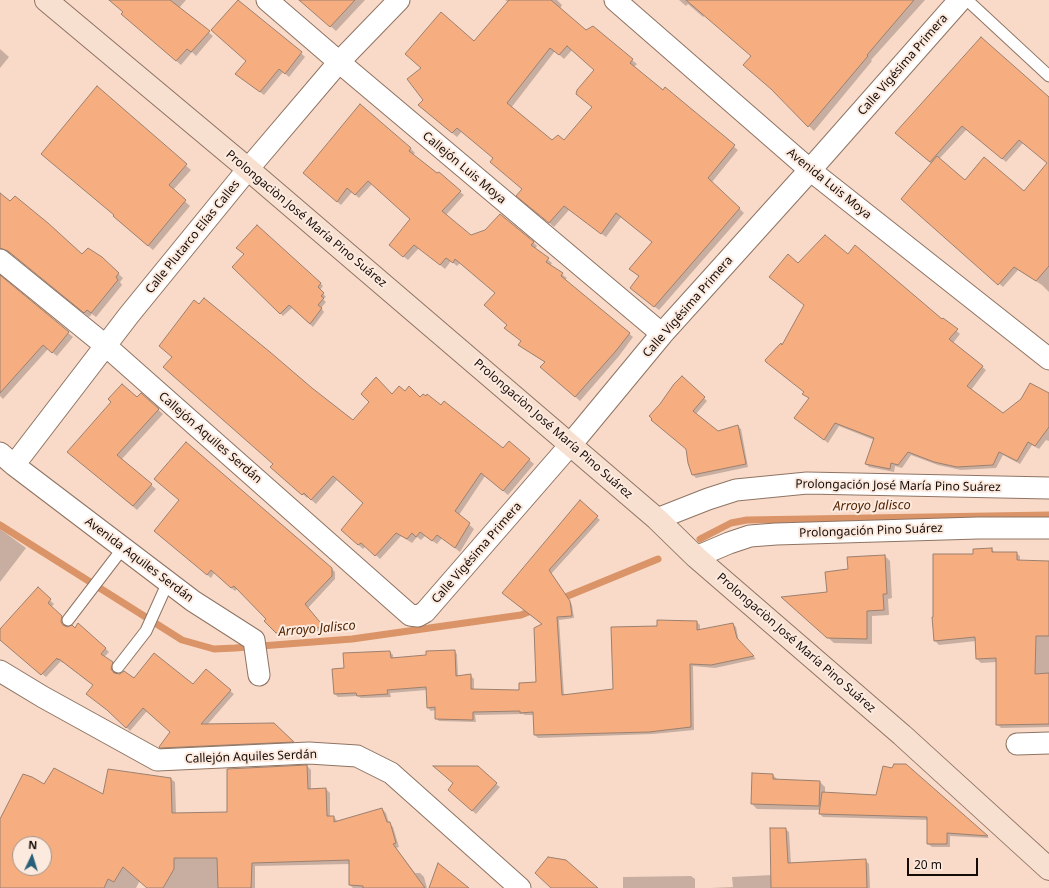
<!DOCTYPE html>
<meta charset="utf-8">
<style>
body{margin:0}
#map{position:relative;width:1049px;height:888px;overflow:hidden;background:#f9dac8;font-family:"Noto Sans",sans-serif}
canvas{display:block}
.north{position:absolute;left:12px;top:836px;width:40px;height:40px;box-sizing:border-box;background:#fdeadf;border:1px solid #a09188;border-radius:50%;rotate:4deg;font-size:11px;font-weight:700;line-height:16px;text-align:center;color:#150b06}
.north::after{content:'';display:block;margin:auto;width:14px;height:18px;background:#28607a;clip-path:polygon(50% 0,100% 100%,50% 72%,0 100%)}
.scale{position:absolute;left:907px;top:858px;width:71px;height:18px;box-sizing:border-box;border:2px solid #150b06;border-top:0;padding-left:5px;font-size:12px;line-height:14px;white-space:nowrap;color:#150b06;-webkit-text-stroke:3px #fdeadf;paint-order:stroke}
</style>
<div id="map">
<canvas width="1049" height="888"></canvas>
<div class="north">N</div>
<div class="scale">20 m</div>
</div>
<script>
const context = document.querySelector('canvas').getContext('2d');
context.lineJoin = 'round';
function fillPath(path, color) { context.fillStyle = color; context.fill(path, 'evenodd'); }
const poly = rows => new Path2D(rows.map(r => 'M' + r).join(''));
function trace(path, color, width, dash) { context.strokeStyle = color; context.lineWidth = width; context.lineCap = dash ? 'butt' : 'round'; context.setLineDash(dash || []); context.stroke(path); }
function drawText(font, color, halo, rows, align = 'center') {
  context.font = font + ' "Noto Sans",sans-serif'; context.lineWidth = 4; context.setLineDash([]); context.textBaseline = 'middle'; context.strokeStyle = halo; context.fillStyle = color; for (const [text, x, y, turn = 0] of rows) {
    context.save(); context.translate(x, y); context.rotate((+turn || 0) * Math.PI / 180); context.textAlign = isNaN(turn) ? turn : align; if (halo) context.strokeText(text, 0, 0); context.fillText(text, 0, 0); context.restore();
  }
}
fillPath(poly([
 [110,0,186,0,179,8,213,36,196,56,192,52,181,65,127,19,124,13],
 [300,0,365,0,336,31],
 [505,0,557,0,562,5,560,9,586,31,593,27,632,60,637,64,634,67,738,150,712,182,744,213,659,310,635,292,640,277,635,273,653,243,621,217,606,237,569,210,554,227,522,200,523,190,494,158,462,131,457,137,424,110,474,42,508,2],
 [572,50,595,70,593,107,564,142,552,142,511,108,555,51,564,59],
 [679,0,925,0,871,60,872,61,814,131,777,94,752,56,705,15,703,17,688,4,686,6],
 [0,49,9,57,0,68],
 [301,53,305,57,289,77,283,72,264,95,236,74,247,62],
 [98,88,191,170,173,190,190,206,153,250,119,221,115,215],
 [1049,99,1049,292,1042,285,1018,270,1003,287,906,202,932,164,900,137],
 [967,129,1006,162,1023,143,1048,163,1024,192,965,181,939,159],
 [360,106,411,149,415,153,412,156,464,195,446,215,471,236,533,242,537,246,535,249,552,263,550,266,567,278,565,280,633,337,619,356,580,401,546,371,546,363,524,349,520,345,522,341,508,325,496,293,460,263,457,266,451,261,445,269,419,248,408,260,394,249,411,220,372,184,359,198,352,192,341,205,308,177],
 [0,194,82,255,101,258,123,278,120,282,122,285,96,317,92,314,89,317,13,255,7,252,0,254],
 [848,255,942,320,943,319,960,334,953,343,986,370,971,390,1003,415,1049,395,1049,441,1046,440,1039,449,1032,445,1020,464,1003,455,996,468,961,470,938,465,911,455,902,468,895,466,894,472,869,467,866,464,874,440,839,426,828,443,799,421,809,399,804,394,805,392,782,346,805,305,799,264],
 [234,267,320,283,323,286,320,290,326,297,323,299,326,302,321,308,324,312,313,327,292,308,283,316],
 [0,277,73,337,57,356,48,349,3,399,0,396],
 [160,346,311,389,353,421,392,395,405,392,441,407,503,449,509,442,534,464,508,495,485,476,459,515,474,529,460,552,442,538,437,544,425,536,421,540,417,537,412,543,401,536,380,559,366,546,363,549,342,530,364,504,337,480,316,504,308,497,307,498,276,471,274,464,173,357],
 [682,377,707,401,696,414,718,432,738,426,741,429,748,467,696,478,693,475,689,463],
 [141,394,163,414,121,460,156,489,137,510,68,452,137,399],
 [581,502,600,520,551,574,572,605,574,618,559,620,564,695,614,690,658,627,697,622,700,625,700,630,733,624,736,627,739,642,756,659,715,668,693,666,694,730,653,734,538,738,535,735,534,715,525,715,523,714,475,715,476,722,439,721,436,718,436,710,431,711,428,708,427,690,390,693,391,697,361,698,358,696,338,697,335,694,333,670,345,669,390,652,393,655,393,659,428,656,454,651,457,654,458,676,471,676,474,679,474,690,520,691,537,683,543,625,506,596],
 [0,529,26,548,0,582],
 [159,534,332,569,335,572,335,579,308,608,326,630,280,636,265,621,267,619,238,588,235,591,214,573,211,578],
 [992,549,995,553,1016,553,1020,556,1020,561,1049,562,1049,727,1001,728,997,724,997,662,981,663,977,659,976,641,939,645,935,641,933,618,974,555],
 [885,556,890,561,892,598,888,599,889,615,872,616,872,644,834,643,788,602,828,593,849,570],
 [38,589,54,604,51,607,65,621,65,627,105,648,109,652,104,657,116,667,115,674,134,679,193,685,230,691,234,694,207,725,274,724,296,745,163,751,160,747,171,732,147,711,130,731,112,713,87,694,94,686,63,662,62,663,61,661,46,677,0,640,0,631],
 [906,765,989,838,950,836,950,847,932,847,928,844,928,820,823,817,820,814,820,810,757,809,752,804,753,774,773,775,778,780,820,782,825,787,825,794,877,796,893,769],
 [307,766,311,770,311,790,326,789,330,793,330,817,334,817,338,822,382,809,386,813,389,823,393,827,399,847,396,848,415,873,420,873,424,877,427,888,353,888,350,885,350,864,255,866,255,888,149,888,141,878,136,888,0,888,0,822,45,786,104,796,171,779,175,782,176,814,228,813,228,770],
 [20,844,44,844,44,868,20,868],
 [496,784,500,787,476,814,452,793],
 [785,829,789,832,791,864,865,860,869,864,870,888,710,888,733,887,732,877,772,875],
 [691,876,695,879,695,888,623,888,623,877]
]), '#0003');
trace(poly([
 [0,525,182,640,214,649,235,648,352,639,521,615,536,609],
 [700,539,731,523,747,520,1049,515],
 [558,600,658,559]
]), '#da9468', 7);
const building = poly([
 [109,0,170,0,210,31,191,52,187,49,176,61,121,14,123,12,109,0],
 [238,0,302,52,285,74,279,69,260,92,235,74,246,61,211,30,238,0],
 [299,0,355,0,330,27,299,0],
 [509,0,551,0,586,30,593,26,633,59,630,63,663,90,665,87,735,145,708,178,740,208,654,307,630,288,639,276,629,269,652,242,616,213,601,234,564,206,549,223,516,196,522,189,490,162,493,158,457,128,452,133,418,105,423,100,407,79,421,68,405,54,441,12,474,41,509,0],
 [567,46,594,70,577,90,576,94,592,107,564,140,558,135,552,140,507,103,550,48,559,55,567,46],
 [686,0,914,0,867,55,868,56,808,127,771,89,743,65,751,56,686,0],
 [981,37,1049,97,1049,266,1036,281,1014,267,998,285,901,199,937,156,965,180,984,157,1024,191,1047,163,1019,140,1002,159,962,126,930,162,895,133,981,37],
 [97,86,187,164,169,185,186,200,148,246,113,216,114,215,41,154,97,86],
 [360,104,411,148,409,151,437,173,439,172,461,191,442,211,471,235,485,230,500,214,534,242,531,245,549,258,546,262,563,273,561,276,630,333,615,352,575,397,540,367,545,362,518,345,521,341,504,328,507,325,484,305,495,293,455,259,453,263,446,258,440,265,414,245,403,257,389,245,410,219,368,181,355,195,347,188,337,202,303,173,360,104],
 [0,193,10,201,15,196,48,223,82,254,88,248,102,257,119,273,116,277,118,280,91,313,87,310,84,313,8,251,0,248,0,193],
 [257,225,321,283,318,287,324,293,321,296,324,298,318,305,322,308,310,324,289,305,280,314,232,267,244,254,236,248,257,225],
 [825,235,848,254,855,245,942,319,943,318,958,329,949,339,983,366,967,386,1003,413,1021,399,1030,383,1049,393,1049,427,1035,446,1028,442,1017,461,999,452,993,465,957,467,934,462,908,452,898,465,891,463,890,469,865,464,874,438,835,423,824,440,794,418,809,398,802,394,804,392,766,362,765,360,781,343,782,345,804,305,769,277,788,254,798,263,825,235],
 [0,275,69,332,52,353,43,345,0,393,0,275],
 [204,298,270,352,312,388,353,420,369,402,361,394,376,377,392,394,399,386,405,391,409,386,420,397,423,394,426,396,427,394,441,405,444,401,503,448,509,441,530,459,503,491,481,473,455,511,470,523,455,548,437,535,432,541,420,532,416,537,412,533,407,539,396,533,375,556,361,543,358,545,341,530,363,503,333,476,311,500,304,493,302,495,270,467,273,464,163,367,172,357,159,346,194,300,199,304,204,298],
 [682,376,705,397,693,411,718,431,738,425,746,464,692,475,688,463,686,449,651,420,652,419,649,416,660,404,674,384,682,376],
 [122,384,137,397,141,393,159,409,117,455,152,484,133,506,67,452,111,402,108,399,122,384],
 [186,442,332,568,332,576,305,604,324,627,276,633,264,621,266,619,234,586,231,588,211,570,207,575,154,531,179,500,154,479,186,442],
 [580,500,598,516,549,570,570,601,572,616,557,617,562,695,613,689,611,627,657,626,657,620,697,621,697,630,733,623,737,638,754,656,711,665,690,664,691,727,649,732,534,735,533,712,520,713,520,711,473,712,473,720,435,719,435,707,427,708,426,687,387,690,388,694,357,696,356,693,334,694,332,669,344,668,343,653,390,651,391,658,426,655,426,651,455,650,456,676,471,674,471,689,519,690,519,683,536,682,534,628,542,624,502,593,580,500],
 [992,548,992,552,1017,552,1017,560,1049,561,1049,636,1036,636,1035,674,1049,673,1049,724,996,725,996,658,976,659,975,637,934,641,932,617,933,617,933,554,973,554,973,549,992,548],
 [885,555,887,594,883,594,884,610,867,611,867,639,827,638,781,597,827,592,825,572,848,569,847,557,885,555],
 [38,587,51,599,48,603,62,616,61,622,63,625,67,627,72,625,75,628,78,623,106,648,101,654,113,662,111,669,114,673,120,674,124,671,134,678,154,653,193,684,206,669,231,690,201,724,274,723,294,742,160,748,159,747,170,732,143,708,126,728,107,710,86,694,93,685,59,659,58,660,57,658,41,675,0,640,0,629,38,587],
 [894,764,906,764,988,836,947,833,947,844,927,844,927,817,819,814,822,792,876,795,883,766,892,768,894,764],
 [307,765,308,789,326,788,327,816,334,816,334,822,382,808,387,822,390,822,396,843,393,844,425,888,363,888,363,886,349,885,349,860,252,863,251,888,218,888,217,858,174,858,174,869,163,888,147,888,123,867,114,882,108,879,104,888,0,888,0,819,23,774,32,777,44,784,54,768,103,794,108,769,171,778,172,813,227,812,227,769,307,765],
 [20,844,44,844,44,868,20,868,20,844],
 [433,766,478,766,497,783,472,811,448,790,453,783,433,766],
 [752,773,773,774,773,779,820,781,819,806,751,804,752,773],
 [770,828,786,828,788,863,866,859,867,888,771,888,770,828],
 [548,857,566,860,598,888,551,888,535,873,548,857],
 [438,863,469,888,429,888,438,863]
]);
fillPath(building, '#f6ae81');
trace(building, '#9c806f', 1);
const service = poly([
 [967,0,1049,76],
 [68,620,123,548],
 [118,667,146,631,168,582]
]);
const minor = poly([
 [267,0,339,62,662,334],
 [615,0,810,170,1049,359],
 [0,260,106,346,410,615,418,616,425,612,571,444],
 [0,453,14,465,193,601,254,640,259,675],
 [14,465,129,315,248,169,339,62,399,0],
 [657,519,708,499,736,490,807,483,1049,488],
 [696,557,729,543,750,536,776,534,978,528,1049,528],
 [0,671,43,697,157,760,309,753,357,756,391,773,520,888],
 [1017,744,1049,743]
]);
const tertiary = poly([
 [571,444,662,334,810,170,960,0]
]);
const secondary = poly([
 [46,0,248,169,657,519,696,557,902,735,1049,869]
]);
trace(service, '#8f7463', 13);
trace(minor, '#8f7463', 23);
trace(tertiary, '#8f7463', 24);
trace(secondary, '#8f7463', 24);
trace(service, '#fff', 11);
trace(minor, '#fff', 21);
trace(tertiary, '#fff', 22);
trace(secondary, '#f8e0d1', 22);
drawText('12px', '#150b06', '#fdeadf', [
 ["Calle Vigésima Primera",903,65,-49],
 ["Callejón Luis Moya",464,168,40],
 ["Avenida Luis Moya",829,184,39],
 ["Prolongaciòn José María Pino Suárez",306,219,40],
 ["Calle Plutarco Elías Calles",193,237,-51],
 ["Calle Vigésima Primera",688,307,-49],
 ["Prolongaciòn José María Pino Suárez",553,429,41],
 ["Callejón Aquiles Serdán",210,438,41],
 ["Prolongación José María Pino Suárez",898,486,1],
 ["Prolongación Pino Suárez",871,531,-2],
 ["Calle Vigésima Primera",477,553,-49],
 ["Avenida Aquiles Serdán",139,560,37],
 ["Prolongaciòn José María Pino Suárez",796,643,41],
 ["Callejón Aquiles Serdán",251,757,-2]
]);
drawText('italic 13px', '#532603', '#fdeadf', [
 ["Arroyo Jalisco",872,506,-1],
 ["Arroyo Jalisco",317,629,-5]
]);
</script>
